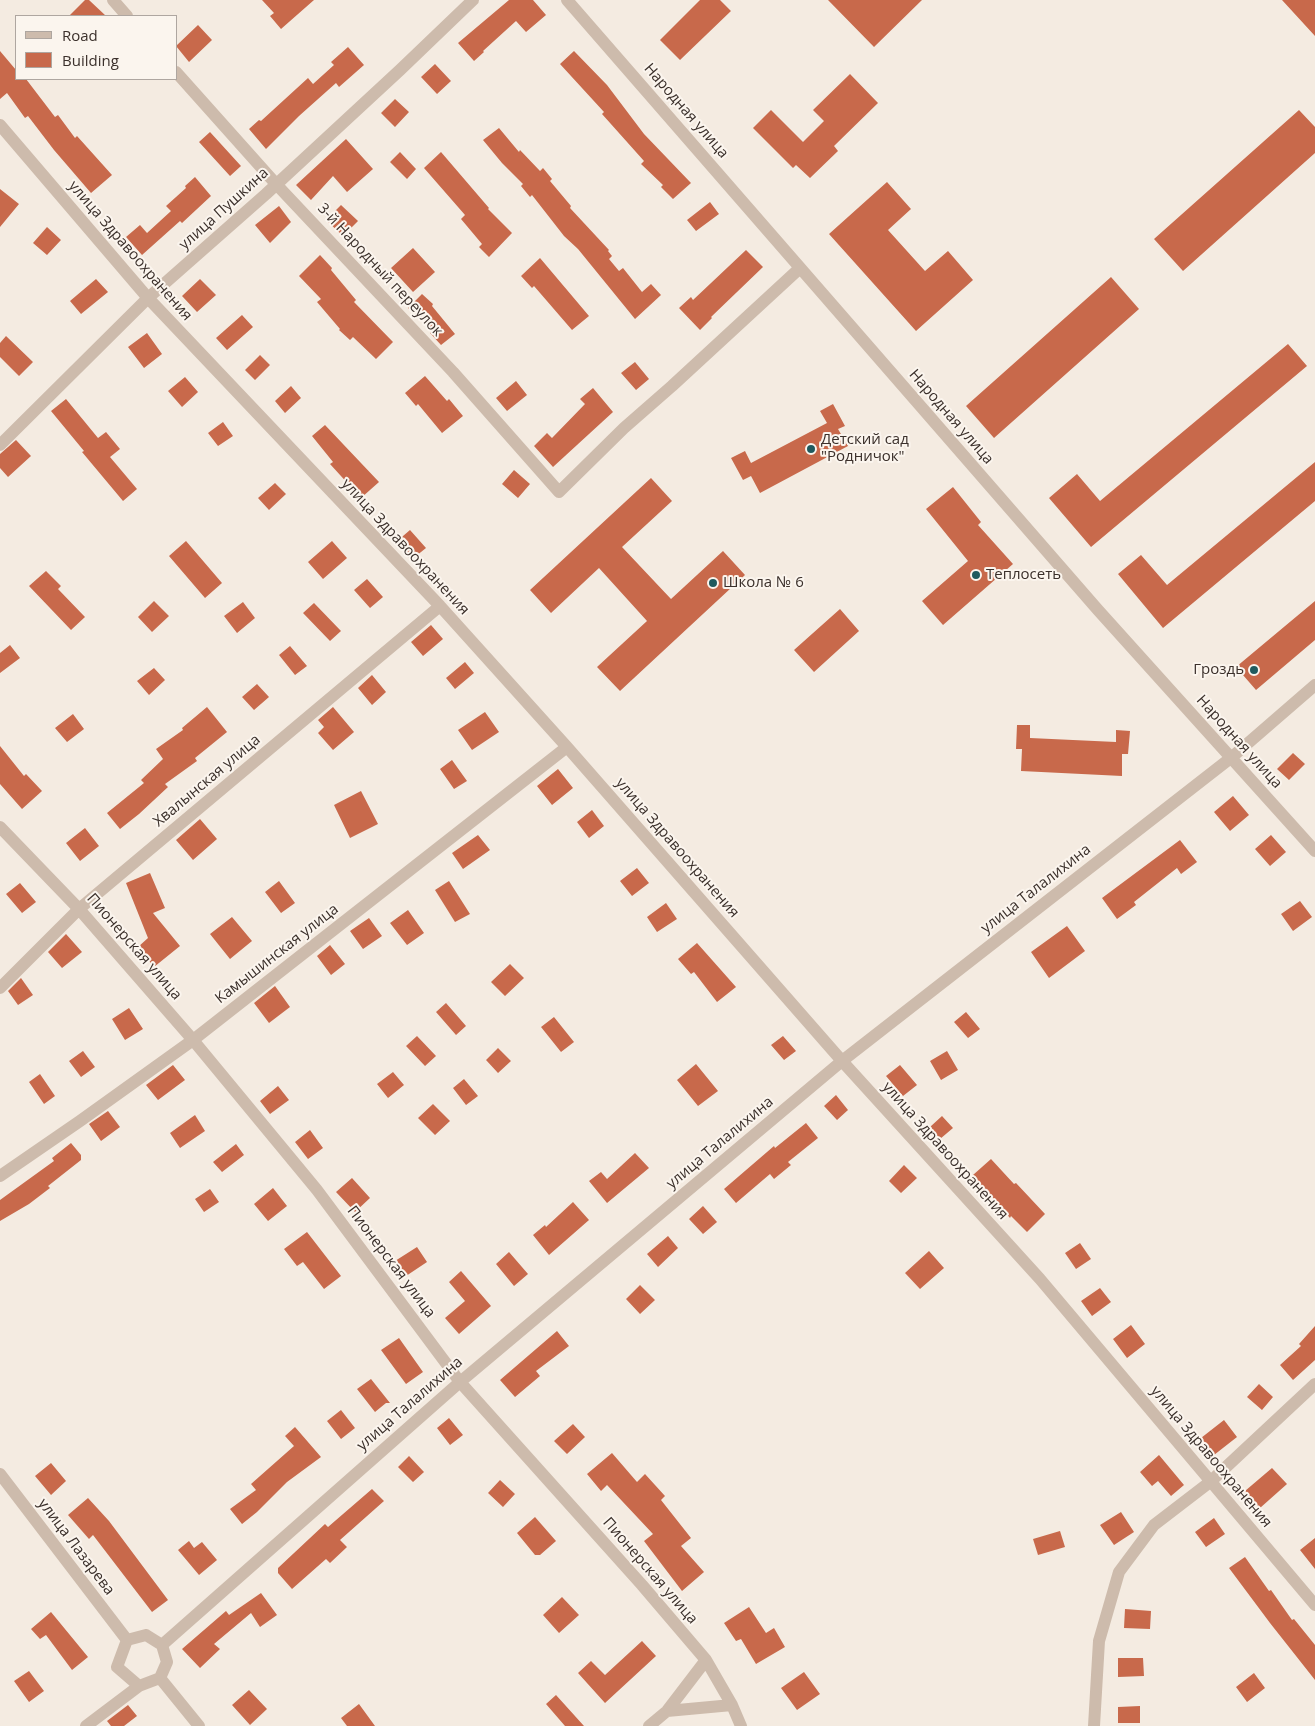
<!DOCTYPE html>
<meta charset="utf-8">
<style>
body{margin:0}
#map{position:relative;width:1315px;height:1726px;overflow:hidden;background:#f4ebe1;font-family:"Open Sans",sans-serif}
canvas{display:block}
.legend{position:absolute;left:15px;top:15px;width:162px;height:65px;box-sizing:border-box;background:#fbf5ee;border:1px solid #aea6a0;margin:0;padding:6px 9px;list-style:none;font-size:15px;color:#3b302b}
.legend li{display:flex;align-items:center;gap:10px;height:25px}
.legend b{width:25px;border:1px solid #aea6a0}
</style>
<div id="map">
<canvas width="1315" height="1726"></canvas>
<ul class="legend">
<li><b style="height:6px;background:#cdbbac"></b>Road</li>
<li><b style="height:14px;background:#c8694b"></b>Building</li>
</ul>
</div>
<script>
const context = document.querySelector('canvas').getContext('2d');
context.lineJoin = 'round';
function fillPath(path, color) { context.fillStyle = color; context.fill(path, 'evenodd'); }
const poly = rows => new Path2D(rows.map(r => 'M' + r).join(''));
function trace(path, color, width, dash) { context.strokeStyle = color; context.lineWidth = width; context.lineCap = dash ? 'butt' : 'round'; context.setLineDash(dash || []); context.stroke(path); }
function drawText(font, color, halo, rows, align = 'center') {
  context.font = font + ' "Open Sans",sans-serif'; context.lineWidth = 4; context.setLineDash([]); context.textBaseline = 'middle'; context.strokeStyle = halo; context.fillStyle = color; for (const [text, x, y, turn = 0] of rows) {
    context.save(); context.translate(x, y); context.rotate((+turn || 0) * Math.PI / 180); context.textAlign = isNaN(turn) ? turn : align; if (halo) context.strokeText(text, 0, 0); context.fillText(text, 0, 0); context.restore();
  }
}
fillPath(poly([
 [85,0,89,0,106,16,69,16],
 [262,0,314,0,281,29,270,16,274,13],
 [509,0,533,0,546,15,526,32,516,21,483,51,484,52,474,61,458,43],
 [700,0,720,0,731,11,680,60,660,40],
 [828,0,922,0,874,47],
 [1282,0,1315,0,1315,36],
 [198,25,212,40,189,62,176,46],
 [348,47,364,65,339,87,336,83,299,116,266,149,249,129,259,120,261,121,308,78,313,84,334,65,331,62],
 [0,51,16,70,16,79,26,79,55,117,58,115,75,138,77,136,112,175,91,193,54,150,28,116,25,118,7,93,0,99],
 [574,51,607,85,644,134,691,183,673,199,661,187,663,185,641,164,644,161,602,114,604,112,560,64],
 [435,64,451,81,437,94,421,77],
 [850,74,878,103,834,146,838,151,810,178,796,165,793,168,753,128,771,110,803,142,824,121,813,110],
 [395,99,409,112,395,127,381,113],
 [1299,110,1315,127,1315,153,1183,271,1154,239],
 [499,128,519,152,520,150,540,171,543,168,552,179,550,181,571,206,570,208,609,250,608,251,612,256,609,259,619,271,623,268,642,292,651,284,661,295,635,319,578,249,564,236,532,195,530,197,521,186,523,184,502,163,483,140],
 [210,132,241,166,230,176,199,142],
 [346,139,373,169,347,192,333,176,311,200,296,185],
 [400,152,416,169,407,179,390,162],
 [441,152,489,208,488,209,512,233,489,257,479,247,482,244,461,219,465,215,424,168],
 [195,177,211,196,182,223,180,221,142,255,126,237,140,225,147,233,171,211,166,206,186,188,185,186],
 [887,182,911,209,888,230,925,271,948,251,973,280,916,331,829,234],
 [0,189,19,204,0,227],
 [710,202,719,214,696,231,687,220],
 [341,205,358,221,343,236,326,220],
 [279,206,291,222,270,243,255,225],
 [47,227,61,240,47,255,33,243],
 [413,248,435,272,413,292,391,268],
 [746,250,763,267,711,317,712,318,700,330,679,308,691,297,693,300],
 [320,255,332,268,331,270,356,300,354,302,393,342,376,359,353,337,350,340,339,330,340,329,317,302,321,299,299,276],
 [540,258,589,316,572,330,534,286,532,288,521,276],
 [1111,277,1139,309,994,438,966,406],
 [96,279,108,292,81,314,70,301],
 [200,279,216,295,197,312,182,296],
 [422,294,433,304,432,306,455,334,441,345,430,333,433,330,408,308],
 [242,315,253,327,227,350,216,338],
 [147,333,162,354,144,368,128,347],
 [6,336,33,362,19,376,0,357,0,343],
 [1288,344,1307,366,1091,547,1049,498,1077,474,1100,501],
 [260,355,270,365,255,380,245,370],
 [635,362,649,379,636,390,621,373],
 [425,376,447,401,449,399,463,416,442,433,418,404,416,406,405,393],
 [185,377,198,392,182,407,168,391],
 [516,381,527,395,507,411,496,398],
 [291,386,301,398,285,413,275,401],
 [593,388,613,412,553,467,534,446,547,433,552,438,585,404,580,399],
 [66,399,98,438,106,432,120,449,110,457,137,489,123,501,82,452,84,451,51,411],
 [833,404,845,426,838,429,848,446,760,493,751,476,743,480,731,458,745,451,751,463,827,423,820,411],
 [223,422,233,436,218,446,208,433],
 [325,425,379,482,361,498,330,464,333,462,312,436],
 [16,440,31,456,8,477,0,468,0,454],
 [1315,462,1315,501,1163,628,1118,574,1141,555,1167,585],
 [514,470,530,484,518,498,502,484],
 [651,478,672,501,622,547,671,599,723,551,745,575,620,691,597,667,647,621,599,568,551,613,530,590],
 [275,483,286,494,269,510,258,498],
 [953,487,981,522,978,525,1013,564,943,625,922,601,968,561,926,509],
 [410,530,426,548,411,560,396,542],
 [186,541,222,583,205,598,169,556],
 [332,541,347,558,323,579,308,562],
 [46,571,61,586,58,589,85,617,71,630,29,586],
 [367,579,383,597,370,608,354,590],
 [154,601,169,616,152,632,138,617],
 [1315,601,1315,640,1256,690,1236,667],
 [243,602,255,618,237,633,224,616],
 [314,603,341,631,330,641,303,613],
 [840,609,859,631,814,672,794,650],
 [431,625,443,639,423,656,411,642],
 [10,645,20,658,0,673,0,653],
 [290,646,307,666,295,675,279,655],
 [465,662,474,673,455,689,446,678],
 [154,668,165,680,149,695,137,681],
 [372,675,386,692,372,705,358,688],
 [257,684,269,697,254,710,242,697],
 [207,707,227,732,195,758,197,761,165,784,168,787,139,814,120,829,107,813,144,783,141,780,163,759,156,749,183,730,182,728],
 [333,707,354,732,333,750,318,733,324,727,318,720],
 [485,712,499,732,472,750,458,730],
 [73,714,84,729,67,742,55,728],
 [1017,725,1030,725,1030,738,1116,742,1116,730,1130,731,1128,754,1122,754,1122,776,1021,771,1022,749,1016,749],
 [0,746,24,776,26,774,42,791,22,809,0,784],
 [1293,753,1305,764,1289,780,1277,769],
 [452,760,467,781,454,789,440,769],
 [558,769,573,788,552,805,537,786],
 [361,791,378,824,350,838,334,805],
 [1233,796,1249,815,1230,831,1214,812],
 [592,810,604,826,589,838,577,822],
 [200,819,217,839,193,860,176,840],
 [85,828,99,846,80,861,66,843],
 [478,835,490,850,463,869,452,853],
 [1271,835,1286,852,1270,866,1255,849],
 [1180,840,1197,862,1181,874,1177,868,1134,902,1136,905,1117,919,1102,898],
 [637,868,649,883,632,896,620,881],
 [150,873,165,908,153,913,180,946,154,967,138,947,148,938,126,883],
 [279,881,295,903,281,913,265,892],
 [449,881,470,914,455,922,435,890],
 [20,883,36,902,22,913,6,894],
 [1300,901,1312,917,1293,931,1281,914],
 [666,903,677,919,657,932,647,917],
 [408,910,424,933,407,945,390,923],
 [232,917,252,941,230,959,210,934],
 [369,918,382,936,363,949,350,931],
 [1067,926,1085,951,1049,978,1031,952],
 [66,934,82,952,62,968,48,952],
 [697,943,736,987,717,1002,694,972,691,974,678,959],
 [330,945,345,964,331,975,317,956],
 [510,964,524,978,505,996,491,982],
 [21,978,33,995,18,1005,8,991],
 [275,986,290,1007,269,1023,254,1003],
 [446,1003,466,1026,456,1035,436,1012],
 [129,1008,143,1029,125,1040,112,1019],
 [966,1012,980,1029,968,1038,954,1022],
 [554,1017,574,1042,561,1052,541,1027],
 [417,1036,436,1056,425,1066,406,1046],
 [783,1036,796,1051,784,1060,771,1045],
 [498,1048,511,1061,498,1073,486,1060],
 [83,1051,95,1067,81,1077,69,1061],
 [947,1051,958,1070,941,1080,930,1061],
 [696,1064,718,1091,698,1106,677,1080],
 [173,1065,185,1080,158,1100,146,1085],
 [900,1065,917,1085,903,1096,886,1076],
 [393,1072,404,1085,388,1098,377,1084],
 [40,1074,55,1096,44,1104,29,1082],
 [464,1079,478,1096,466,1105,453,1088],
 [278,1086,289,1100,270,1114,260,1101],
 [836,1095,848,1110,837,1120,824,1106],
 [433,1104,450,1121,435,1135,418,1118],
 [108,1111,120,1127,101,1141,89,1124],
 [195,1115,205,1131,180,1148,170,1133],
 [942,1116,953,1128,940,1139,930,1127],
 [806,1123,818,1138,788,1162,791,1165,774,1179,770,1174,736,1203,724,1189,774,1146,775,1148],
 [310,1130,323,1148,308,1159,295,1142],
 [71,1143,81,1155,81,1160,48,1186,50,1188,29,1204,0,1221,0,1200,54,1161,52,1158],
 [236,1144,244,1155,222,1172,213,1162],
 [635,1153,649,1168,607,1203,589,1181,601,1172,607,1179],
 [991,1159,1014,1184,1016,1183,1045,1214,1027,1232,1011,1216,1010,1218,973,1175],
 [904,1165,917,1178,901,1193,889,1181],
 [352,1178,370,1198,355,1212,336,1192],
 [273,1188,287,1206,268,1221,254,1204],
 [210,1189,219,1202,204,1212,195,1199],
 [573,1202,589,1220,549,1255,533,1235,545,1225,546,1227],
 [703,1206,717,1222,703,1234,689,1219],
 [307,1232,341,1276,324,1289,303,1262,297,1266,284,1249],
 [668,1236,678,1248,658,1267,647,1254],
 [1080,1243,1091,1259,1076,1269,1065,1253],
 [417,1247,427,1262,406,1276,395,1261],
 [929,1251,944,1268,920,1289,905,1273],
 [509,1252,528,1274,514,1286,496,1264],
 [461,1271,491,1306,459,1334,445,1318,465,1301,449,1282],
 [640,1285,655,1300,640,1314,626,1299],
 [1100,1288,1111,1302,1092,1316,1081,1301],
 [1131,1325,1145,1344,1127,1358,1113,1339],
 [1315,1326,1315,1360,1293,1380,1280,1365,1301,1346,1299,1344],
 [557,1331,569,1346,536,1371,540,1376,515,1397,500,1380],
 [399,1338,423,1372,406,1384,381,1350],
 [371,1379,390,1403,386,1403,375,1412,357,1389],
 [1259,1384,1273,1397,1262,1410,1247,1397],
 [341,1410,355,1428,341,1439,327,1421],
 [449,1418,463,1435,450,1445,437,1428],
 [1224,1420,1237,1437,1214,1455,1201,1438],
 [573,1424,585,1437,567,1454,554,1441],
 [295,1427,321,1457,287,1482,257,1512,242,1524,230,1509,256,1490,251,1484,294,1446,285,1436],
 [612,1453,637,1482,645,1474,665,1496,661,1500,691,1538,681,1546,704,1572,682,1591,644,1541,653,1534,607,1485,601,1491,587,1474],
 [1159,1455,1184,1485,1171,1496,1158,1481,1152,1486,1140,1472],
 [409,1456,424,1472,413,1482,398,1467],
 [51,1463,66,1481,51,1495,35,1476],
 [1272,1468,1287,1484,1260,1508,1245,1491],
 [500,1480,515,1494,503,1507,488,1493],
 [372,1489,384,1501,340,1540,347,1547,330,1563,326,1559,292,1589,278,1573,278,1568,325,1524,328,1527],
 [88,1498,109,1521,168,1600,152,1612,93,1535,89,1539,68,1515],
 [1121,1512,1134,1532,1114,1545,1100,1525],
 [535,1517,556,1541,540,1555,535,1555,517,1533],
 [1214,1518,1225,1534,1206,1547,1195,1532],
 [1060,1531,1065,1547,1038,1555,1033,1539],
 [1315,1538,1315,1569,1300,1550],
 [189,1541,194,1548,202,1542,217,1560,199,1575,178,1550],
 [1245,1557,1269,1591,1271,1590,1292,1620,1294,1619,1315,1645,1315,1680,1270,1623,1229,1568],
 [261,1593,277,1615,260,1627,251,1613,214,1644,220,1649,200,1668,182,1649,226,1611,229,1615],
 [562,1597,579,1615,559,1633,543,1615],
 [749,1607,766,1633,774,1628,785,1647,756,1664,741,1639,736,1641,724,1623],
 [1125,1609,1151,1611,1150,1629,1124,1628],
 [51,1612,88,1657,72,1670,46,1635,40,1639,31,1629],
 [642,1641,656,1656,605,1703,578,1673,591,1661,605,1675],
 [1118,1658,1143,1658,1144,1676,1118,1677],
 [29,1671,44,1691,29,1702,14,1681],
 [804,1672,820,1694,797,1710,781,1688],
 [1254,1673,1265,1688,1247,1702,1236,1687],
 [249,1690,267,1709,250,1725,232,1705],
 [556,1695,584,1726,565,1726,546,1704],
 [359,1704,375,1726,347,1726,341,1718],
 [128,1705,137,1716,124,1726,111,1726,107,1721],
 [1140,1706,1140,1723,1118,1723,1118,1707]
]), '#c8694b');
trace(poly([
 [113,0,127,16],
 [567,0,1098,610,1315,851],
 [176,72,276,184,453,372,559,492,624,428,672,386,800,268],
 [0,125,148,298,440,606,567,747,842,1061,1040,1279,1315,1605],
 [0,445,148,298,266,194,400,70,473,0],
 [0,827,79,909,193,1040,317,1190,460,1382,642,1585,706,1660,732,1705,741,1726],
 [0,988,79,909,440,606],
 [0,1176,80,1121,193,1040,567,747],
 [0,1474,127,1640],
 [146,1635,162,1645,167,1662,160,1678,139,1686,117,1667,127,1640,146,1635],
 [162,1645,460,1382,842,1061,1232,757,1315,685],
 [160,1678,199,1726],
 [667,1711,732,1705],
 [86,1726,139,1686],
 [649,1726,667,1711,706,1660],
 [1094,1726,1099,1641,1119,1572,1154,1525,1210,1482,1315,1384]
]), '#cdbbac', 12);
for (const [x, y, r, color] of [
 [811,449,5,"#1f5a5e"],
 [976,575,5,"#1f5a5e"],
 [713,583,5,"#1f5a5e"],
 [1254,670,5,"#1f5a5e"]
]) { const dot = new Path2D(); dot.arc(x, y, r, 0, 2 * Math.PI); context.fillStyle = color; context.fill(dot); trace(dot, '#fbf5ee', 2); }
drawText('15px', '#3b302b', '#fbf5ee', [
 ["Народная улица",686,111,49],
 ["улица Пушкина",224,209,-42],
 ["улица Здравоохранения",130,251,49],
 ["3-й Народный переулок",380,270,47],
 ["Народная улица",951,417,49],
 ["улица Здравоохранения",405,547,47],
 ["Народная улица",1239,742,48],
 ["Хвалынская улица",207,781,-40],
 ["улица Здравоохранения",677,848,49],
 ["улица Талалихина",1036,889,-38],
 ["Пионерская улица",134,947,49],
 ["Камышинская улица",277,954,-38],
 ["улица Талалихина",720,1143,-40],
 ["улица Здравоохранения",945,1151,48],
 ["Пионерская улица",391,1262,53],
 ["улица Талалихина",410,1404,-41],
 ["улица Здравоохранения",1211,1457,50],
 ["улица Лазарева",76,1547,53],
 ["Пионерская улица",650,1571,49]
]);
drawText('15px', '#3b302b', '#fbf5ee', [
 ["Детский сад",821,440],
 ["\"Родничок\"",821,457],
 ["Теплосеть",986,575],
 ["Школа № 6",723,583],
 ["Гроздь",1244,670,"right"]
], 'left');
</script>
